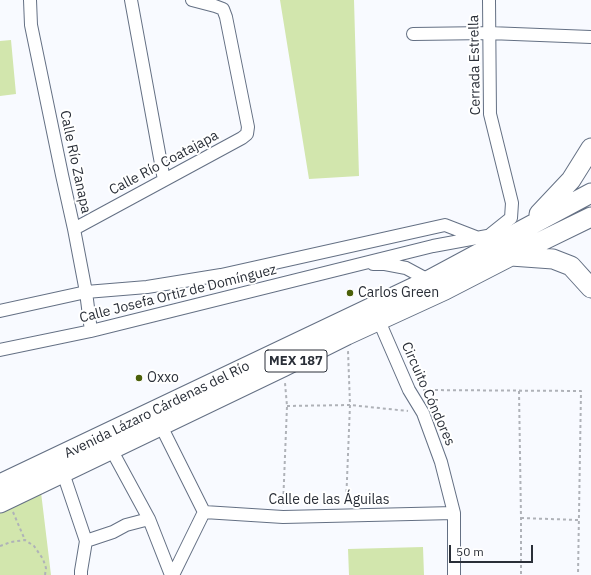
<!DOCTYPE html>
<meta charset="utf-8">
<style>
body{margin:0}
#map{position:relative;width:591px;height:575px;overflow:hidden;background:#f8faff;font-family:"IBM Plex Sans",sans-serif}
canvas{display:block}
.scale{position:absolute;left:449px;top:545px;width:84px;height:18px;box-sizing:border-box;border:2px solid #2a2f38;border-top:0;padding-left:5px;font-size:12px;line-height:14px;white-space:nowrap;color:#2a2f38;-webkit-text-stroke:3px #fff;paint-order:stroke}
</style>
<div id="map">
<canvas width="591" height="575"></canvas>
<div class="scale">50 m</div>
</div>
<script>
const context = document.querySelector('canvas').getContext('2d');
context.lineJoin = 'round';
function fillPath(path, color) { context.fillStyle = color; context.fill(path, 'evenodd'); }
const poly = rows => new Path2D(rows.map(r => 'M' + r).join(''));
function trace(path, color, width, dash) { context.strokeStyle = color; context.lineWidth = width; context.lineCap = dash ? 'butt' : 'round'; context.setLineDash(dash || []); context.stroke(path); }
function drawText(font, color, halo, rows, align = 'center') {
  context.font = font + ' "IBM Plex Sans",sans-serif'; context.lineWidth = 4; context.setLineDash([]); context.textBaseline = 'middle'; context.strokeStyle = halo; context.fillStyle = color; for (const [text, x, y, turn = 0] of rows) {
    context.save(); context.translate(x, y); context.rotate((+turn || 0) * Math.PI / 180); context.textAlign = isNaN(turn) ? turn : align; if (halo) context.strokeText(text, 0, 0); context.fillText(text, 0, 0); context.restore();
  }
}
fillPath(poly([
 [280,0,354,0,359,176,309,179],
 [11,40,16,94,0,96,0,41],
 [40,484,51,575,0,575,0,503],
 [423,547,424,575,349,575,348,549]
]), '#d2e6ad');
const minor = poly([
 [30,0,31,25,62,175,74,229,86,292,91,331],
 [131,0,164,180],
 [489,0,490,114,512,203,511,218,491,234],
 [413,34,489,33,591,37],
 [74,229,242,138,247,134,248,127,226,17,223,9,215,6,192,0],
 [373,264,385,264,406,268,432,282],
 [0,311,86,292,147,287,221,275,445,225,476,237],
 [379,321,409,390,423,413,441,462,454,513,454,575],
 [0,350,91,331,433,246,509,232],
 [158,420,204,512,173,575],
 [111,449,149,519,171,575],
 [63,473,86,541,81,571,81,575],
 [204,512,283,517,454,513],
 [86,541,113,532,126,525,149,519]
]);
const primary = poly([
 [539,214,571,180,591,148],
 [511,256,553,259,571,266,591,288],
 [0,484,429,280,591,193],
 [0,503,283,367,347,335,445,290,511,256,591,217]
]);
trace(minor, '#647084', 14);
trace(primary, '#647084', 21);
trace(poly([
 [423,390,581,391,578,575],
 [519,391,521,518,521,575],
 [287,406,350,405,408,411],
 [346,504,350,405,348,351],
 [283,506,287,406,285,383],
 [13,512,25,540],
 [521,518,578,520],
 [0,546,11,542,25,540,34,546,43,559,46,568,45,575]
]), '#afb2b8', 2, [3, 3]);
trace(minor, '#fff', 12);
trace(primary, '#fff', 19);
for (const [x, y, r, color] of [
 [350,293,4,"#4b600a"],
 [139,378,4,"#4b600a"]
]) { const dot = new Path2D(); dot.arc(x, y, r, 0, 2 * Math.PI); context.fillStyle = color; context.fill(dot); trace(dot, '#fff', 1.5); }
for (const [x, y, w] of [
 [296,361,62]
]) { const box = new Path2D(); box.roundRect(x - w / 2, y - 11, w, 22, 3); context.fillStyle = '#fff'; context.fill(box); trace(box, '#2a2f38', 1); }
drawText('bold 13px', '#2a2f38', null, [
 ["MEX 187",296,361]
]);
drawText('14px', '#2a2f38', '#fff', [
 ["Cerrada Estrella",475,65,-91],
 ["Calle Río Zanapa",75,162,78],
 ["Calle Río Coatajapa",164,163,-28],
 ["Calle Josefa Ortiz de Domínguez",178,294,-14],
 ["Circuito Cóndores",428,394,66],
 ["Avenida Lázaro Cárdenas del Río",157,410,-26],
 ["Calle de las Águilas",329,500]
]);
drawText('14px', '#2a2f38', '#fff', [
 ["Carlos Green",358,293],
 ["Oxxo",147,378]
], 'left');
</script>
